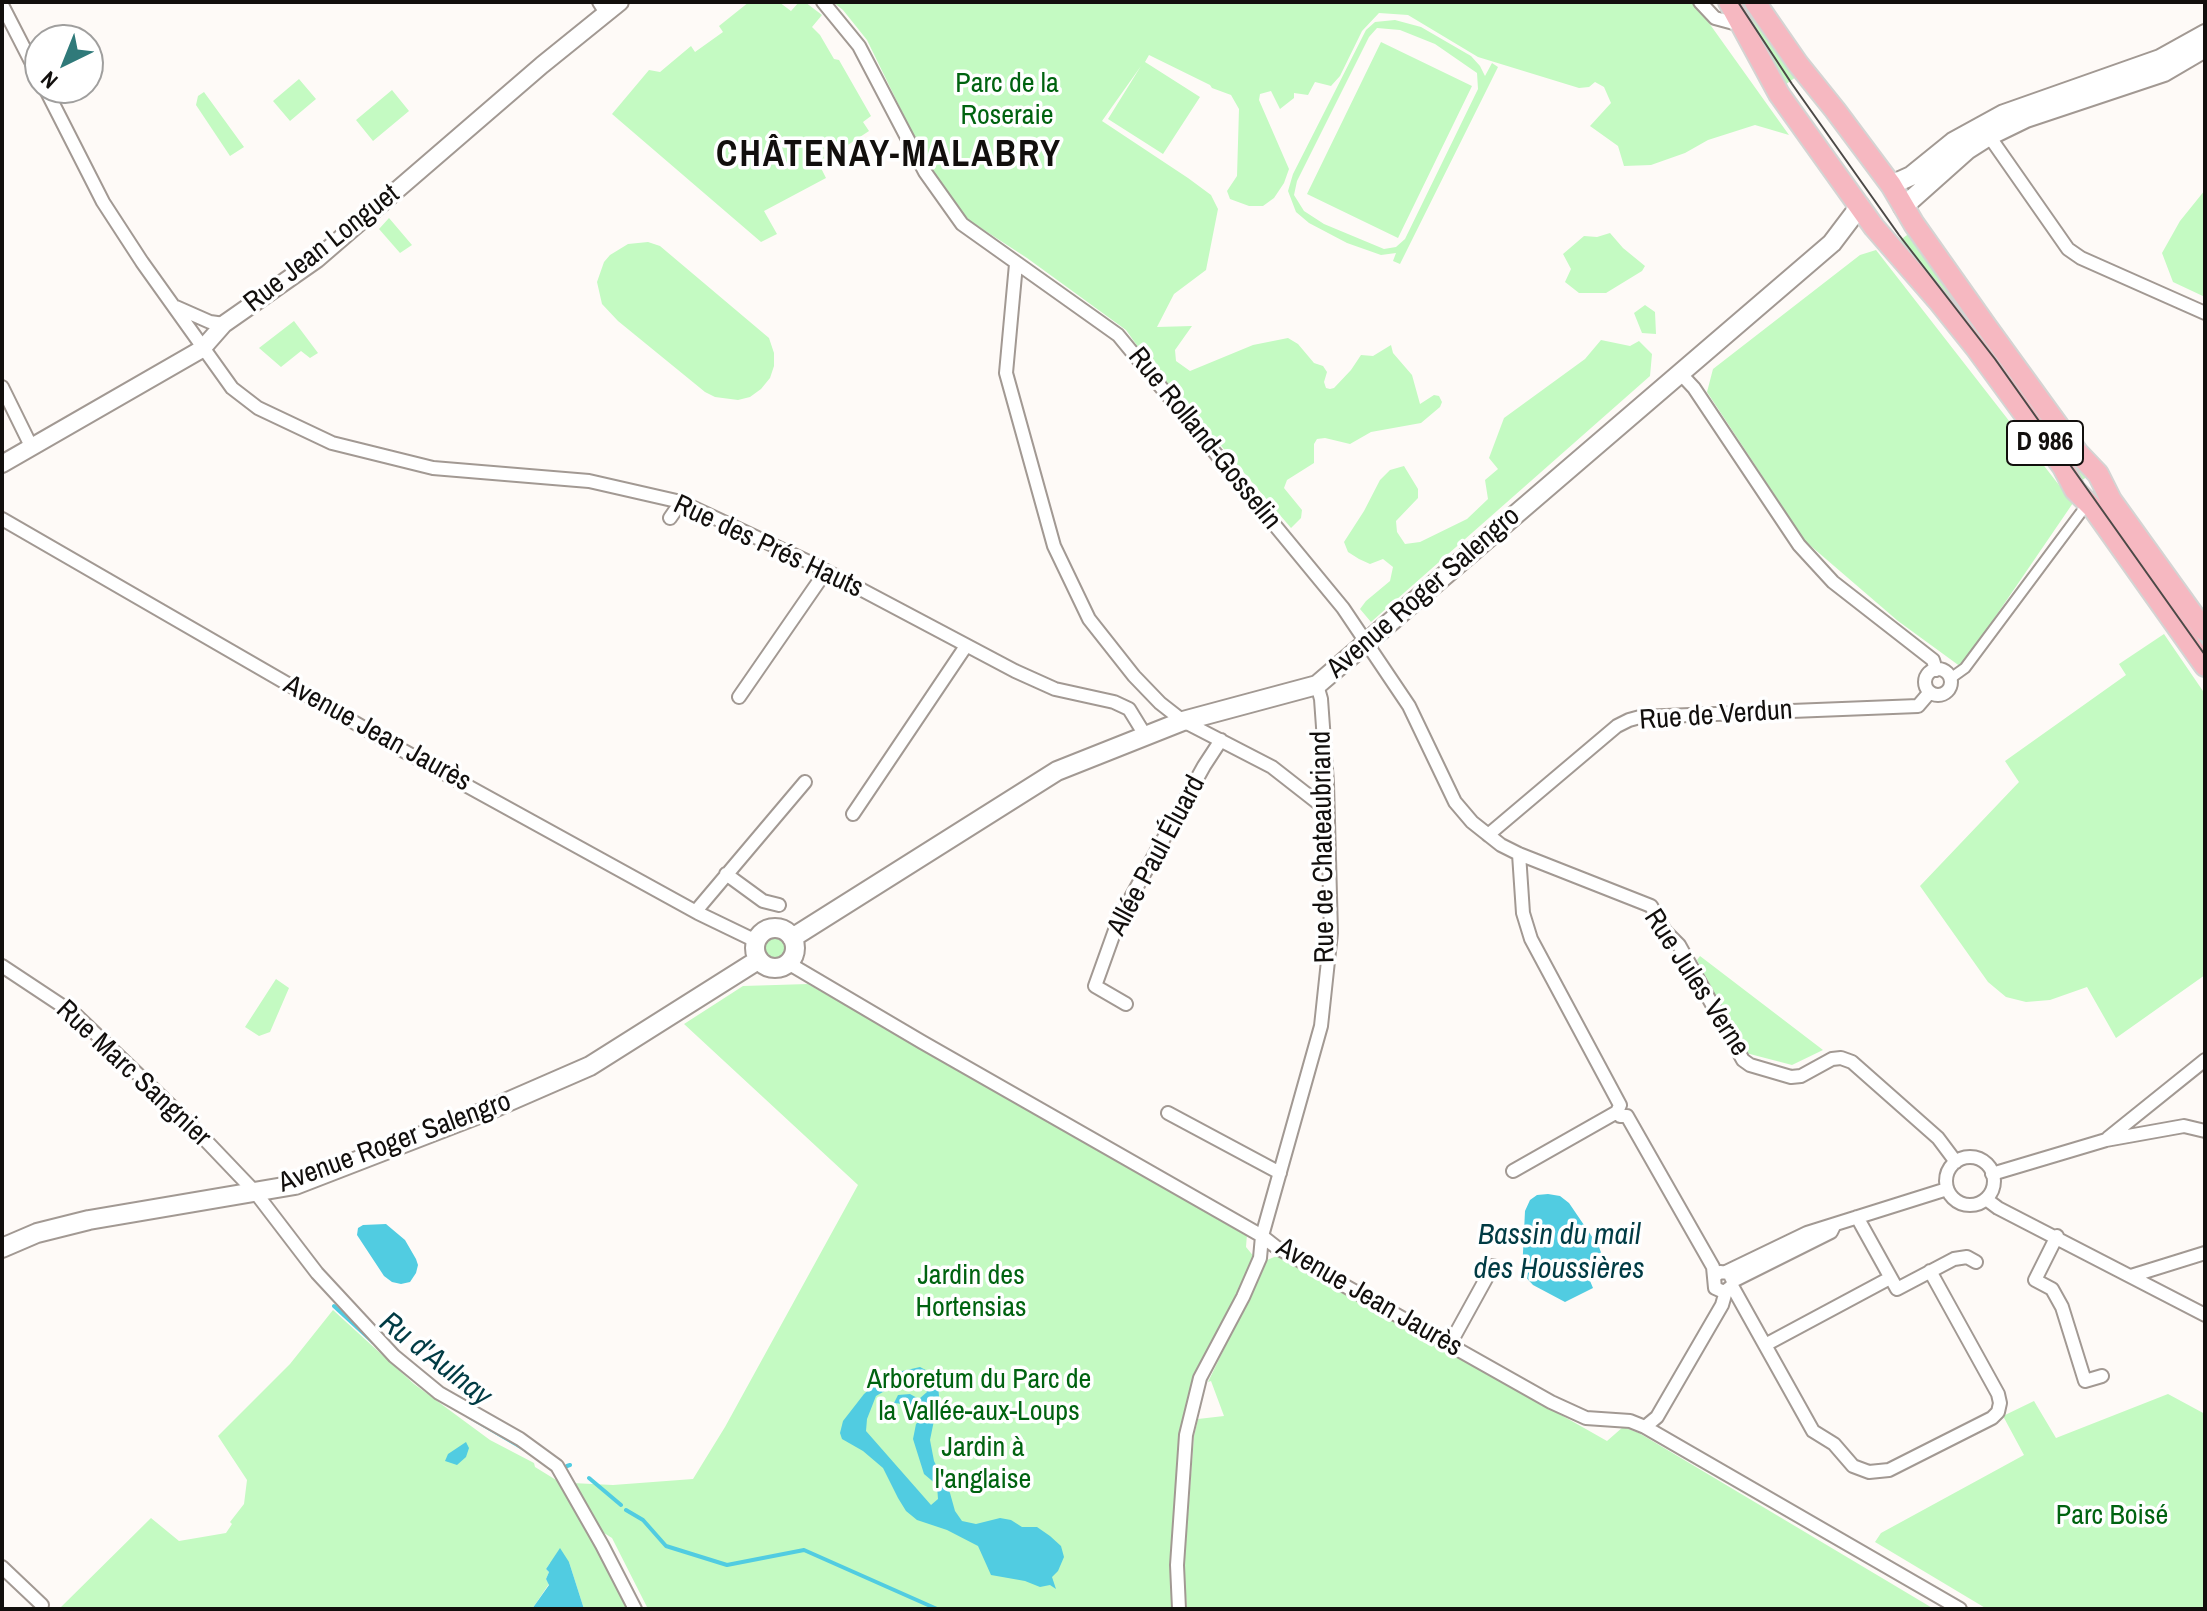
<!DOCTYPE html>
<meta charset="utf-8">
<style>
body{margin:0}
#map{position:relative;width:2207px;height:1611px;overflow:hidden;background:#fefaf7;font-family:"Archivo Narrow",sans-serif}
canvas{display:block}
.frame{position:absolute;inset:0;border:4px solid #120f0d;pointer-events:none}
.north{position:absolute;left:24px;top:24px;width:80px;height:80px;box-sizing:border-box;background:#fff;border:2px solid #a09f9e;border-radius:50%;rotate:223deg;font-size:22px;font-weight:700;line-height:32px;text-align:center;color:#120f0d}
.north::after{content:'';display:block;margin:auto;width:28px;height:36px;background:#307a7a;clip-path:polygon(50% 0,100% 100%,50% 72%,0 100%)}
</style>
<div id="map">
<canvas width="2207" height="1611"></canvas>
<div class="frame"></div>
<div class="north">N</div>
</div>
<script>
const context = document.querySelector('canvas').getContext('2d');
context.lineJoin = 'round';
function fillPath(path, color) { context.fillStyle = color; context.fill(path, 'evenodd'); }
const poly = rows => new Path2D(rows.map(r => 'M' + r).join(''));
function trace(path, color, width, dash) { context.strokeStyle = color; context.lineWidth = width; context.lineCap = dash ? 'butt' : 'round'; context.setLineDash(dash || []); context.stroke(path); }
function drawText(font, color, halo, rows, align = 'center') {
  context.font = font + ' "Archivo Narrow",sans-serif'; context.lineWidth = 7; context.setLineDash([]); context.textBaseline = 'middle'; context.strokeStyle = halo; context.fillStyle = color; for (const [text, x, y, turn = 0] of rows) {
    context.save(); context.translate(x, y); context.rotate((+turn || 0) * Math.PI / 180); context.textAlign = isNaN(turn) ? turn : align; if (halo) context.strokeText(text, 0, 0); context.fillText(text, 0, 0); context.restore();
  }
}
fillPath(poly([
 [749,2,779,2,791,11,799,2,805,2,822,15,812,27,820,35,834,59,839,60,871,116,863,122,869,131,819,164,826,178,764,211,777,234,761,242,612,114,649,70,660,72,691,46,695,52,723,32,719,26],
 [833,2,1694,2,1789,135,1755,125,1708,140,1685,153,1651,165,1624,166,1618,146,1590,126,1611,103,1604,87,1595,82,1589,87,1579,88,1478,57,1408,15,1379,13,1362,31,1340,76,1331,86,1315,82,1308,95,1294,93,1294,98,1280,109,1271,91,1260,94,1259,100,1289,169,1284,183,1274,198,1263,206,1249,206,1230,199,1227,191,1237,176,1239,109,1231,95,1212,88,1210,85,1149,55,1145,62,1200,97,1163,154,1108,119,1141,66,1102,121,1188,178,1211,195,1218,209,1206,270,1174,294,1157,327,1192,326,1175,350,1176,361,1190,371,1253,345,1288,338,1298,344,1314,363,1323,366,1327,372,1324,382,1326,388,1330,389,1334,388,1351,370,1361,355,1373,356,1391,345,1393,353,1412,375,1420,404,1434,395,1439,396,1442,402,1440,407,1421,423,1371,432,1350,444,1325,438,1317,439,1314,444,1314,463,1287,480,1284,488,1302,510,1301,518,1291,528,1143,354,1126,330,1027,258,967,219,928,165,867,40,843,10],
 [1734,2,1752,2,1803,72,1782,87],
 [1395,20,1421,27,1471,56,1480,66,1485,76,1492,63,1498,67,1400,264,1393,261,1396,253,1381,255,1347,243,1309,223,1296,212,1288,191,1293,174,1366,30,1375,22],
 [1377,28,1400,30,1435,44,1477,73,1478,89,1405,239,1396,247,1384,249,1324,224,1304,211,1294,195,1297,181,1369,37],
 [1381,42,1472,86,1398,238,1307,194],
 [299,79,316,99,290,121,273,101],
 [392,90,409,111,373,141,356,120],
 [204,92,244,147,230,156,196,105,198,96],
 [2205,190,2205,297,2173,282,2162,253,2180,221],
 [389,218,412,245,400,253,379,229],
 [1911,232,2092,473,2077,484,1895,244],
 [1610,233,1623,248,1645,266,1642,271,1606,293,1579,293,1565,282,1571,269,1563,254,1584,236,1597,237],
 [648,242,660,246,769,338,774,353,774,366,770,378,761,389,750,397,738,400,715,397,705,392,618,321,602,304,597,282,604,262,610,255,628,244],
 [1876,250,2073,503,1961,667,1898,621,1805,541,1707,392,1713,369,1860,255],
 [1645,305,1655,312,1656,334,1642,333,1634,313],
 [294,321,318,353,310,358,301,351,281,367,259,348],
 [1601,340,1630,346,1639,341,1652,354,1650,376,1371,622,1360,609,1366,601,1390,581,1393,567,1383,559,1370,564,1359,559,1348,552,1344,542,1364,511,1380,480,1390,470,1404,466,1418,489,1418,498,1396,521,1397,532,1405,544,1420,542,1467,519,1488,499,1485,480,1498,469,1489,458,1504,418,1585,359],
 [2164,634,2205,694,2205,975,2116,1038,2087,987,2050,1000,2026,1002,2006,997,1988,982,1920,886,2019,782,2005,761,2126,675,2119,664],
 '762 948a13 13 0 1 1 26 0a13 13 0 1 1-26 0Z',
 [1700,956,1823,1050,1792,1065,1746,1053,1697,960],
 [276,979,289,988,270,1032,259,1036,245,1027],
 [808,984,1247,1234,1246,1247,1255,1258,1199,1368,1175,1517,1170,1576,1172,1609,648,1609,612,1538,604,1533,572,1483,613,1485,693,1479,725,1427,858,1185,684,1024,743,986],
 [1279,1255,1607,1441,1623,1427,1639,1433,1934,1609,1187,1609,1184,1567,1194,1436,1198,1419,1224,1416,1211,1381,1208,1382,1267,1260],
 [333,1310,414,1384,490,1440,534,1463,535,1467,561,1483,631,1609,584,1609,569,1562,550,1563,546,1569,549,1572,546,1579,549,1584,532,1609,59,1609,151,1518,179,1541,226,1533,232,1524,230,1522,244,1504,247,1480,218,1436,290,1364],
 [2168,1394,2205,1414,2205,1609,1987,1609,1875,1542,1881,1533,2024,1455,2003,1416,2034,1401,2056,1438]
]), '#c4fac2');
fillPath(poly([
 [1548,1194,1560,1196,1569,1203,1599,1247,1606,1266,1588,1276,1593,1288,1565,1302,1533,1285,1522,1273,1525,1211,1530,1200,1537,1195],
 [386,1224,405,1240,416,1259,418,1265,416,1273,410,1282,401,1284,392,1282,384,1276,357,1235,358,1228,363,1225],
 [920,1367,937,1376,939,1396,930,1440,934,1461,950,1493,955,1511,962,1521,976,1524,1000,1518,1011,1520,1022,1527,1037,1527,1050,1536,1061,1546,1064,1557,1058,1571,1052,1577,1056,1589,1050,1585,1040,1587,1025,1581,991,1575,978,1546,947,1530,917,1520,906,1511,898,1498,883,1468,863,1451,842,1439,840,1433,843,1421,864,1394,885,1375],
 [915,1379,924,1383,927,1392,919,1399,910,1394,898,1395,894,1403,903,1404,915,1412,920,1420,916,1424,913,1439,924,1474,937,1485,938,1499,931,1505,866,1431,867,1419,876,1396,895,1385],
 [466,1442,469,1448,466,1457,457,1465,445,1461,448,1454],
 [560,1548,569,1562,584,1609,532,1609,549,1585,546,1579,549,1572,546,1569]
]), '#51cce1');
trace(poly([
 [334,1306,373,1342],
 [468,1416,526,1450],
 [567,1466,570,1465],
 [589,1478,621,1505],
 [626,1510,643,1520,666,1546,727,1565,804,1550,937,1609]
]), '#51cce1', 4);
const pedestrian = poly([
 [1951,678,1965,668,2088,503]
]);
const minor = poly([
 [599,2,606,13],
 [823,2,859,46,925,172,962,224,1118,335,1343,608,1409,706,1455,802,1472,822,1501,845,1519,854,1651,906,1665,931,1679,945,1743,1060,1750,1065,1791,1077,1801,1076,1832,1059,1841,1058,1852,1062,1938,1138,1956,1162],
 [1700,2,1715,18,1741,25],
 [2,5,40,79],
 [45,88,103,202,142,262,232,388,258,408,332,443,433,468,589,481,681,502,815,565,1015,671,1055,689,1114,702,1129,709,1145,735],
 [1989,136,2068,249,2081,258,2205,313],
 [1016,264,1006,373,1054,546,1089,619,1134,676,1160,703,1183,721,1272,767,1327,810],
 [176,307,210,322,224,324],
 [1680,373,1694,388,1799,545,1833,582,1933,660,1936,670],
 [2,387,31,446],
 [670,518,681,502],
 [2,519,402,750,698,913,756,941],
 '1925 682a13 13 0 1 1 26 0a13 13 0 1 1-26 0Z',
 [739,697,826,571],
 [853,814,966,646],
 [1488,835,1617,726,1629,720,1640,717,1918,706,1930,692],
 [1519,854,1523,913,1531,939,1620,1105,1617,1112,1620,1116,1627,1116,1713,1267,1715,1288,1724,1292,1732,1286,1733,1281,1729,1273,1720,1272,1715,1276],
 [726,874,763,901,779,905],
 [696,911,805,782],
 [788,963,922,1042,1262,1236,1276,1247,1551,1402,1586,1418,1630,1421,1645,1427,1960,1609],
 [2,966,76,1015,191,1125,255,1192,317,1273,394,1356,439,1393,520,1439,557,1466,602,1545,635,1609],
 [1126,1004,1095,986,1119,919,1204,766,1221,740],
 [1168,1113,1280,1173],
 [2108,1138,2205,1060],
 '1946 1181a24 24 0 1 1 48 0a24 24 0 1 1-48 0Z',
 [1513,1171,1617,1112],
 [1992,1174,2106,1140,2184,1126,2205,1131],
 [1986,1199,1998,1208,2205,1315],
 [1857,1217,1897,1289,1954,1259,1967,1257,1976,1262],
 [2057,1236,2035,1280,2052,1289,2062,1307,2085,1381,2102,1376],
 [1726,1272,1807,1233,1947,1189],
 [2131,1276,2205,1253],
 [1733,1281,1831,1232,1834,1226],
 [1732,1286,1813,1431,1834,1444,1853,1466,1869,1472,1889,1470,1992,1418,1998,1412,2000,1403,1998,1394,1930,1271],
 [1450,1344,1493,1266],
 [1765,1345,1890,1278],
 [1645,1427,1657,1417,1722,1305,1726,1291],
 [2,1567,42,1605],
 [1179,1609,1177,1565,1186,1435,1200,1378,1243,1297,1260,1258,1262,1236,1321,1026,1331,933,1327,783,1321,699,1317,685]
]);
const tertiary = poly([
 [2,464,202,349,224,324,317,259,542,65,620,2]
]);
const secondary = poly([
 [1891,185,1911,176,1953,142,2004,114,2160,59,2205,34],
 [1903,207,1967,150,1989,136,2026,118,2164,72,2205,48],
 '755 948a20 20 0 1 1 40 0a20 20 0 1 1-40 0Z',
 [792,938,1057,771,1183,721,1317,685,1832,243,1860,206],
 [2,1248,37,1233,89,1220,295,1185,489,1110,590,1066,758,960]
]);
const primary = poly([
 [1729,2,1779,94,1874,227,1940,303,1976,348,2063,467,2075,490,2093,508,2205,666],
 [1755,2,1798,64,1835,110,1891,185,1914,224,1986,326,2078,453,2098,474,2111,500,2205,631]
]);
trace(pedestrian, '#a29993', 13);
trace(minor, '#a29993', 16);
trace(tertiary, '#a29993', 20);
trace(secondary, '#a29993', 22);
trace(primary, '#d4d4d3', 24);
trace(pedestrian, '#fff', 9);
trace(minor, '#fff', 12);
trace(tertiary, '#fff', 16);
trace(secondary, '#fff', 18);
trace(primary, '#f6b8c1', 20);
trace(poly([
 [1738,2,1792,84,1899,235,1995,359,2205,655]
]), '#4c4947', 2);
for (const [x, y, w] of [
 [2045,443,76]
]) { const box = new Path2D(); box.roundRect(x - w / 2, y - 22, w, 44, 6); context.fillStyle = '#fff'; context.fill(box); trace(box, '#120f0d', 2); }
drawText('bold 26px', '#120f0d', null, [
 ["D 986",2045,443]
]);
drawText('28px', '#006310', '#fff', [
 ["Parc de la",1007,84],
 ["Roseraie",1007,116],
 ["Jardin des",971,1276],
 ["Hortensias",971,1308],
 ["Arboretum du Parc de",979,1380],
 ["la Vallée-aux-Loups",979,1412],
 ["Jardin à",983,1448],
 ["l'anglaise",983,1480],
 ["Parc Boisé",2112,1516]
]);
drawText('28px', '#120f0d', '#fff', [
 ["Rue Jean Longuet",322,249,-38],
 ["Rue Rolland-Gosselin",1204,439,51],
 ["Rue des Prés Hauts",768,547,25],
 ["Avenue Roger Salengro",1424,593,-41],
 ["Rue de Verdun",1716,716,-4],
 ["Avenue Jean Jaurès",377,734,29],
 ["Rue de Chateaubriand",1324,847,-91],
 ["Allée Paul Éluard",1157,856,-62],
 ["Rue Jules Verne",1696,983,57],
 ["Rue Marc Sangnier",133,1074,43],
 ["Avenue Roger Salengro",395,1143,-20],
 ["Avenue Jean Jaurès",1369,1298,30]
]);
drawText('italic 30px', '#003b44', '#fff', [
 ["Bassin du mail",1559,1236],
 ["des Houssières",1559,1270],
 ["Ru d'Aulnay",435,1360,38]
]);
context.letterSpacing = '2px';
drawText('bold 36px', '#120f0d', '#fff', [
 ["CHÂTENAY-MALABRY",889,156]
]);
context.letterSpacing = '0px';
</script>
